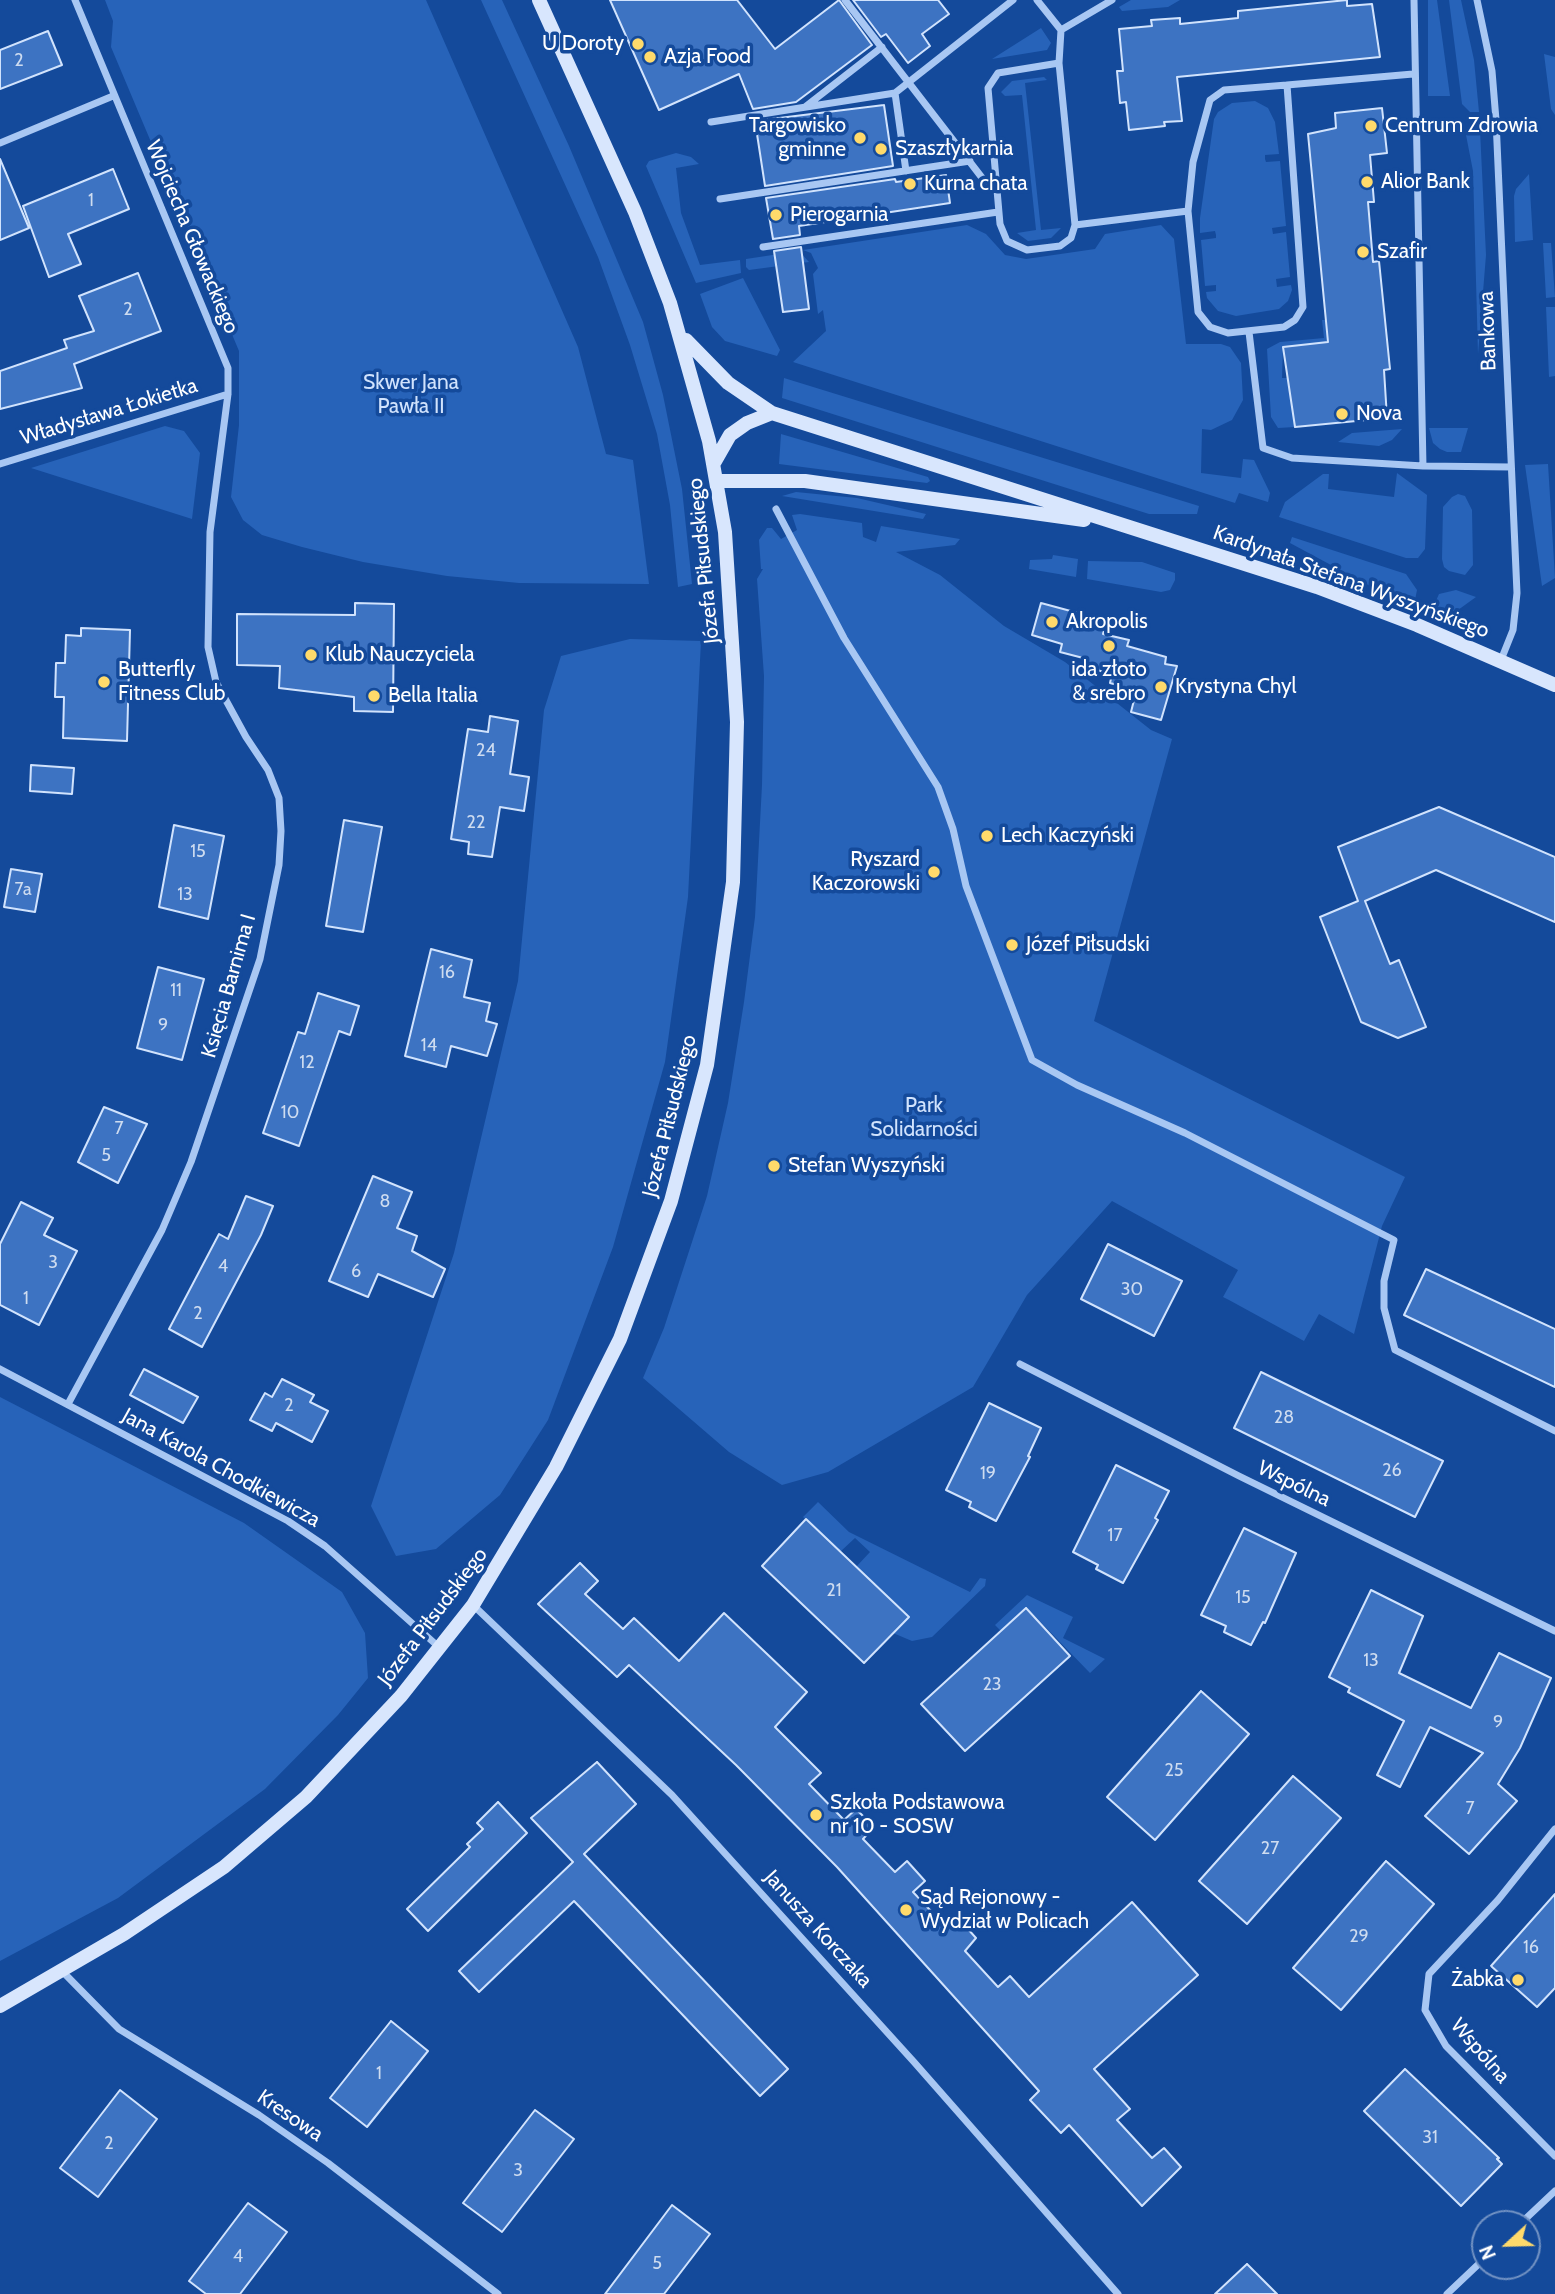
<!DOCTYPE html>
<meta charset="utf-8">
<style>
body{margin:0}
#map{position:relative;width:1555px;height:2294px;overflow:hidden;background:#144a9b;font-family:Cabin,sans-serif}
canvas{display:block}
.north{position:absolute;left:1471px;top:2210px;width:70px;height:70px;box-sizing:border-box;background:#144a9b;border:2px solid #7292c3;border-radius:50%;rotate:248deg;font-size:19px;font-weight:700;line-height:28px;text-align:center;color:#fff}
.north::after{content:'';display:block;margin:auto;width:24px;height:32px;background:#ffda6b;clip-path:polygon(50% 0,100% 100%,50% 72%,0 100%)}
</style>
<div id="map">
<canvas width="1555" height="2294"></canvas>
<div class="north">N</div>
</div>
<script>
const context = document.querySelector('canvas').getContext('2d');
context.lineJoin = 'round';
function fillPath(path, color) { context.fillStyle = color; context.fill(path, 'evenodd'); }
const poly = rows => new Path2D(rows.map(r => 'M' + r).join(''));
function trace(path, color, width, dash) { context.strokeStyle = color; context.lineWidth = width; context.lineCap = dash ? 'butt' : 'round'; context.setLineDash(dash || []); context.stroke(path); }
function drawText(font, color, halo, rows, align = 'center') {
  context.font = font + ' Cabin,sans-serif'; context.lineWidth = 7; context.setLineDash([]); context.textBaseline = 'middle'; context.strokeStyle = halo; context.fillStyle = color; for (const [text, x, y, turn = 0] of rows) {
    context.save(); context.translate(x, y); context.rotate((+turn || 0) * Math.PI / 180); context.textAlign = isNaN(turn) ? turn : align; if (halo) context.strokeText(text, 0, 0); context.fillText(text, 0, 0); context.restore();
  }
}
fillPath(poly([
 [105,0,426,0,578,347,606,454,633,460,649,584,519,583,447,576,363,562,302,547,262,535,243,520,231,497,239,425,239,351,111,47,113,21],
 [481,0,502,0,569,146,643,322,663,395,682,489,692,584,678,587,670,505,657,434,630,345,598,257],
 [1131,0,1180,0,1168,7,1122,11,1119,7],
 [1428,0,1437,0,1450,96,1428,96],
 [1449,0,1461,0,1474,60,1479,112,1470,112,1462,104],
 [1041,28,1051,43,1047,50,992,59],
 [1544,54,1555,57,1555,115,1551,109],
 [1044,77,1047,80,1025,83,1041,230,1061,228,1051,238,1028,241,1017,233,1036,230,1022,95,1005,96,1001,92,1012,81],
 [1255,101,1268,108,1275,122,1279,154,1265,155,1265,159,1266,162,1280,161,1286,226,1272,228,1273,234,1286,232,1290,277,1276,279,1277,287,1291,285,1292,290,1288,301,1279,309,1236,316,1218,311,1207,298,1206,292,1216,291,1216,285,1205,286,1201,240,1216,238,1216,235,1215,231,1200,233,1200,218,1214,119,1218,112,1232,103],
 [1480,130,1486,255,1478,354,1473,171,1466,135],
 [676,153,691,157,699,164,676,168,681,213,700,265,740,260,741,273,696,283,646,166,649,161],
 [1529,174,1533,240,1515,242,1514,196,1516,189],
 [967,225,986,234,1005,255,1026,259,1095,249,1105,234,1161,225,1174,239,1186,344,1221,344,1230,347,1241,363,1243,400,1232,420,1211,430,1202,429,1201,473,1241,478,1243,459,1254,460,1270,493,1268,502,1239,493,1235,503,793,362,826,331,823,310,818,314,813,274,818,268,811,253,803,250],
 [1543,243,1551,243,1555,297,1546,298],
 [799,251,809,262,749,270,746,267,746,259],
 [743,278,780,350,777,356,725,341,712,327,700,294],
 [1546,307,1555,307,1555,376,1549,377],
 [1322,320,1326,320,1328,342,1283,347,1282,378,1288,378,1295,427,1278,428,1271,417,1267,349,1280,342,1324,338],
 [784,378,1199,506,1197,514,1149,514,782,398],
 [165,426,184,431,200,453,192,519,31,468],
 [1429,428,1468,428,1461,452,1447,452,1440,449,1433,443],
 [1402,429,1392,440,1379,446,1338,442,1352,433],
 [781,434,928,477,930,481,927,483,779,464],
 [1548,464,1555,578,1542,586,1525,465],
 [1397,473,1427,495,1425,549,1418,558,1406,558,1279,517,1285,502,1323,474,1329,474,1328,489,1394,497],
 [796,492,857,498,926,514,923,519,782,496],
 [1458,494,1465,496,1472,510,1473,565,1465,575,1449,571,1444,567,1442,559,1443,507,1452,497],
 [800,514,862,523,863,537,876,542,881,526,960,539,955,545,896,552,940,575,1004,626,1065,662,1151,730,1172,739,1094,1021,1405,1177,1382,1226,1354,1334,1319,1314,1304,1341,1229,1300,1223,1297,1238,1270,1112,1201,1027,1295,973,1387,828,1472,782,1485,729,1452,643,1378,664,1328,707,1196,728,1103,744,1002,755,917,762,785,764,676,757,579,763,569,761,569,759,540,767,528,772,528,781,539,797,530,792,515],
 [1292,537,1406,574,1417,590,1414,605,1385,594,1290,543],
 [1053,555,1078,559,1076,577,1029,569,1030,560,1052,559],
 [1088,561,1142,562,1175,573,1175,580,1170,590,1161,592,1087,579],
 [1456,590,1476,597,1458,610,1442,614,1431,612,1439,594],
 [630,639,701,641,688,897,665,1062,613,1247,548,1420,500,1495,436,1549,396,1556,371,1506,454,1253,518,981,544,710,561,656],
 [0,1397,244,1523,342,1592,365,1633,368,1678,338,1715,265,1789,118,1898,0,1961],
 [818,1502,849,1532,970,1592,980,1578,986,1579,985,1586,932,1637,912,1641,893,1633,908,1617,856,1567,870,1552,855,1538,840,1552,803,1517],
 [1027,1595,1073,1617,1063,1638,1105,1659,1090,1673,1027,1608,1001,1631,995,1625]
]), '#2763b9');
const building = poly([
 [610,0,737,0,775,49,839,0,872,45,796,102,753,109,739,74,659,110,610,0],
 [853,0,938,0,949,14,922,34,930,46,908,63,886,34,881,37,853,0],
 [1347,0,1347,6,1372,4,1380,57,1177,77,1182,121,1164,122,1165,126,1129,130,1126,102,1120,103,1117,71,1123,71,1119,29,1152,26,1151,20,1180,18,1180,24,1238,18,1238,11,1347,0],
 [48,31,62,65,0,89,0,50,48,31],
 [884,105,893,166,765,186,755,121,884,105],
 [1382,108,1387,153,1370,155,1374,202,1368,202,1373,262,1379,261,1390,369,1384,370,1387,418,1295,427,1283,347,1328,342,1308,134,1336,128,1335,113,1382,108],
 [0,159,29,228,0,240,0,159],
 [113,169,129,209,68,234,81,264,49,277,23,206,113,169],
 [946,175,950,203,799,226,800,235,773,239,766,198,895,179,896,182,946,175],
 [801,247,809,309,783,312,774,251,801,247],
 [138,273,161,331,74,364,82,388,0,409,0,371,67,348,64,340,94,331,79,296,138,273],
 [355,603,394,604,393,712,354,711,354,697,279,688,280,666,237,665,237,614,355,615,355,603],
 [1041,603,1078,613,1077,620,1105,626,1103,634,1129,640,1127,646,1166,657,1165,664,1177,666,1161,720,1131,712,1134,700,1119,696,1121,686,1110,683,1112,674,1085,667,1087,659,1060,652,1062,644,1032,635,1041,603],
 [81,628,130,630,127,741,63,738,64,697,55,697,56,663,65,663,66,635,81,636,81,628],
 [490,716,518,721,510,774,529,777,524,811,500,807,492,857,468,854,469,842,451,839,468,729,488,732,490,716],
 [31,765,74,768,72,794,30,791,31,765],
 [1439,807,1555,857,1555,922,1436,870,1365,901,1390,964,1399,960,1426,1027,1398,1038,1361,1022,1320,917,1358,901,1338,847,1439,807],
 [344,820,382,827,363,932,326,926,344,820],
 [174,825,224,836,208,919,159,907,174,825],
 [11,869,42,874,35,912,4,907,11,869],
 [431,949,472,960,464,997,490,1003,486,1021,497,1024,487,1056,451,1046,446,1067,405,1056,431,949],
 [158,967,204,979,182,1060,137,1048,158,967],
 [318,993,359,1006,350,1035,339,1031,299,1146,263,1133,298,1032,305,1034,318,993],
 [104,1107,147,1124,118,1183,78,1162,104,1107],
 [373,1176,412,1192,397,1228,417,1236,412,1251,445,1269,433,1297,378,1274,368,1297,329,1281,373,1176],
 [246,1196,273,1206,261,1235,202,1347,169,1329,219,1234,228,1239,246,1196],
 [21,1202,53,1218,44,1235,77,1251,39,1325,0,1305,0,1244,21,1202],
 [1108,1244,1182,1281,1154,1336,1081,1299,1108,1244],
 [1426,1269,1555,1329,1555,1387,1404,1315,1426,1269],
 [144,1369,198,1397,183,1423,130,1395,144,1369],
 [1261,1372,1443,1461,1415,1517,1234,1428,1261,1372],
 [282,1379,314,1395,310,1402,328,1411,312,1442,276,1423,272,1431,250,1420,265,1393,272,1397,282,1379],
 [989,1403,1041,1428,1028,1456,1030,1457,996,1521,969,1507,971,1502,946,1490,989,1403],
 [1116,1465,1169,1491,1155,1518,1158,1520,1123,1583,1096,1569,1098,1565,1073,1552,1116,1465],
 [806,1519,909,1617,864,1663,762,1566,806,1519],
 [1244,1528,1296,1553,1265,1623,1263,1622,1251,1645,1224,1632,1226,1626,1201,1615,1244,1528],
 [580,1563,598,1581,585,1594,623,1629,634,1618,679,1661,724,1613,807,1692,775,1727,821,1773,809,1784,844,1820,856,1809,874,1827,863,1839,895,1872,907,1861,925,1881,913,1892,947,1928,958,1918,976,1938,965,1951,998,1987,1010,1976,1029,1997,1132,1902,1198,1975,1094,2069,1130,2109,1117,2120,1152,2158,1164,2148,1181,2167,1142,2206,1069,2125,1061,2133,1030,2100,1039,2091,837,1867,736,1765,629,1665,617,1677,538,1604,580,1563],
 [1371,1590,1423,1616,1399,1673,1471,1708,1499,1653,1551,1678,1520,1748,1498,1784,1517,1801,1469,1854,1425,1816,1483,1753,1430,1727,1400,1787,1377,1775,1404,1721,1348,1692,1350,1688,1329,1677,1371,1590],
 [1026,1608,1070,1656,965,1751,921,1704,1026,1608],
 [1201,1691,1249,1734,1155,1840,1107,1797,1201,1691],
 [597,1762,636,1804,584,1854,788,2069,760,2096,574,1901,479,1992,459,1971,573,1862,531,1818,597,1762],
 [1293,1776,1341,1818,1247,1924,1199,1881,1293,1776],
 [498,1802,527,1833,428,1931,407,1909,470,1847,467,1844,483,1829,477,1823,498,1802],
 [1386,1861,1434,1904,1341,2010,1293,1968,1386,1861],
 [1555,1894,1555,1988,1537,2007,1491,1966,1555,1894],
 [391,2021,428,2051,367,2127,330,2098,391,2021],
 [1405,2069,1499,2158,1497,2159,1502,2164,1461,2206,1364,2111,1405,2069],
 [120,2090,157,2119,98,2197,60,2168,120,2090],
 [535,2110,574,2139,502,2232,463,2203,535,2110],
 [248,2203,287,2232,240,2294,206,2294,189,2281,248,2203],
 [672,2205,710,2234,664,2294,605,2294,672,2205],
 [1247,2264,1277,2294,1215,2294,1247,2264]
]);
fillPath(building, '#3d73c2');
trace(building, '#d1e3fd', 2);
trace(poly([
 [845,0,983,179,996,185],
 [1037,0,1061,30],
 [1414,0,1423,466,1511,467],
 [1477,0,1492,71,1496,120,1517,593,1513,630,1501,660],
 [1059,63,998,73,988,88,1000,224,1007,241,1027,250,1060,246,1071,238,1075,225,1059,63,1061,30,1112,0],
 [895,93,906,171],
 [805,107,882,47],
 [711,122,895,93,1013,0],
 [0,143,113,96],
 [720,199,970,161],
 [1188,211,1193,162,1210,100,1224,90,1287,85],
 [1075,225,1188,211,1198,312,1210,327,1228,333,1284,327,1295,320,1303,307,1287,85,1413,74],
 [763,247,998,212],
 [1249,332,1263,448,1292,458,1423,466],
 [0,464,228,394],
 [776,509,844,638,938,787,953,829,966,886,1032,1060,1077,1085,1185,1133,1394,1240,1384,1281,1384,1308,1395,1350,1555,1431],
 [1020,1364,1239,1476,1555,1631],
 [0,1369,288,1521,325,1546,440,1648],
 [68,1404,162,1230,191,1162,260,959,279,865,281,831,279,798,268,770,246,737,216,682,208,647,210,532,228,394,228,368,75,0],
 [473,1605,672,1795,914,2062,1118,2294],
 [1555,1829,1498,1900,1429,1974,1425,2010,1446,2046,1555,2156],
 [62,1971,119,2029,259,2115,328,2163,498,2294],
 [1520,2224,1555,2191],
 [1447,2294,1485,2258]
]), '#a8c7f3', 7);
trace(poly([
 [686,340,728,383,772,413,1317,587,1417,625,1555,685],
 [714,463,730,435,747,423,772,413],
 [717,481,805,481,1084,520],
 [0,2006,124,1934,224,1867,306,1797,401,1696,473,1605,556,1467,620,1339,671,1201,707,1065,733,882,737,722,725,532,709,441,670,303,635,212,539,0]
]), '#d8e6fd', 14);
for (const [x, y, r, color] of [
 [638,44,7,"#ffda6b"],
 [650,57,7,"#ffda6b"],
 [1371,126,7,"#ffda6b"],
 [860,138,7,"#ffda6b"],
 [881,149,7,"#ffda6b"],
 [1367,182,7,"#ffda6b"],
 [910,184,7,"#ffda6b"],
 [776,215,7,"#ffda6b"],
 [1363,252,7,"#ffda6b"],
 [1342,414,7,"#ffda6b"],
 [1052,622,7,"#ffda6b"],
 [1109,646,7,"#ffda6b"],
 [311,655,7,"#ffda6b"],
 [104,682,7,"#ffda6b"],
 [1161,687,7,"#ffda6b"],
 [374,696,7,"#ffda6b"],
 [987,836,7,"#ffda6b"],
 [934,872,7,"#ffda6b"],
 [1012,945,7,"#ffda6b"],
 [774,1166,7,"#ffda6b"],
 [816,1815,7,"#ffda6b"],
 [906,1910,7,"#ffda6b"],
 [1518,1980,7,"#ffda6b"]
]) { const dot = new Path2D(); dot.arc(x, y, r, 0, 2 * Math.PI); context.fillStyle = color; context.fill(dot); trace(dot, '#144a9b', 2.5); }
drawText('18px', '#cedcf0', null, [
 ["2",19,61],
 ["1",91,201],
 ["2",128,310],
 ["24",486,751],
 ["22",476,823],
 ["15",198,852],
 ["7a",23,890],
 ["13",185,895],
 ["16",447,973],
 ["11",176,991],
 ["9",163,1026],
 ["14",429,1046],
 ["12",307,1063],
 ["10",290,1113],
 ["7",119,1129],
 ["5",106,1156],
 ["8",385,1202],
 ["3",53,1263],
 ["4",223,1267],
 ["6",356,1272],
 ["30",1132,1290],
 ["1",26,1299],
 ["2",198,1314],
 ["2",289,1406],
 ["28",1284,1418],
 ["26",1392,1471],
 ["19",988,1474],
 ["17",1115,1536],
 ["21",834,1591],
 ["15",1243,1598],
 ["13",1371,1661],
 ["23",992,1685],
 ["9",1498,1723],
 ["25",1174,1771],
 ["7",1470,1809],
 ["27",1270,1849],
 ["29",1359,1937],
 ["16",1531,1948],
 ["1",379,2074],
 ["31",1430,2138],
 ["2",109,2144],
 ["3",518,2171],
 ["4",238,2257],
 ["5",657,2264]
]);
drawText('21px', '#fff', '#144a9b', [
 ["U Doroty",624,44,"right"],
 ["Azja Food",664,57],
 ["Targowisko",846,126,"right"],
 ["gminne",846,150,"right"],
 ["Centrum Zdrowia",1385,126],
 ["Szaszłykarnia",895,149],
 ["Alior Bank",1381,182],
 ["Kurna chata",924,184],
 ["Pierogarnia",790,215],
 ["Szafir",1377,252],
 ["Nova",1356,414],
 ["Akropolis",1066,622],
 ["Klub Nauczyciela",325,655],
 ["Butterfly",118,670],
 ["Fitness Club",118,694],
 ["ida złoto",1109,670,"center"],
 ["& srebro",1109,694,"center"],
 ["Krystyna Chyl",1175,687],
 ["Bella Italia",388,696],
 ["Lech Kaczyński",1001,836],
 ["Ryszard",920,860,"right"],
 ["Kaczorowski",920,884,"right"],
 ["Józef Piłsudski",1026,945],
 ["Stefan Wyszyński",788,1166],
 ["Szkoła Podstawowa",830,1803],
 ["nr 10 - SOSW",830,1827],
 ["Sąd Rejonowy -",920,1898],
 ["Wydział w Policach",920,1922],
 ["Żabka",1504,1980,"right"]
], 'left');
drawText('21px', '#fff', '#144a9b', [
 ["Wojciecha Głowackiego",192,237,67],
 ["Bankowa",1488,331,-92],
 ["Władysława Łokietka",109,412,-17],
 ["Józefa Piłsudskiego",704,561,-96],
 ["Kardynała Stefana Wyszyńskiego",1351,582,20],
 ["Księcia Barnima I",229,986,-74],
 ["Józefa Piłsudskiego",670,1116,-76],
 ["Jana Karola Chodkiewicza",221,1468,29],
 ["Wspólna",1294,1484,26],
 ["Józefa Piłsudskiego",433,1617,-53],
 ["Janusza Korczaka",818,1929,48],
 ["Wspólna",1480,2051,49],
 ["Kresowa",290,2116,34]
]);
drawText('21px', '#d1e3fd', '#144a9b', [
 ["Skwer Jana",411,383],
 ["Pawła II",411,407],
 ["Park",924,1106],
 ["Solidarności",924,1130]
]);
</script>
